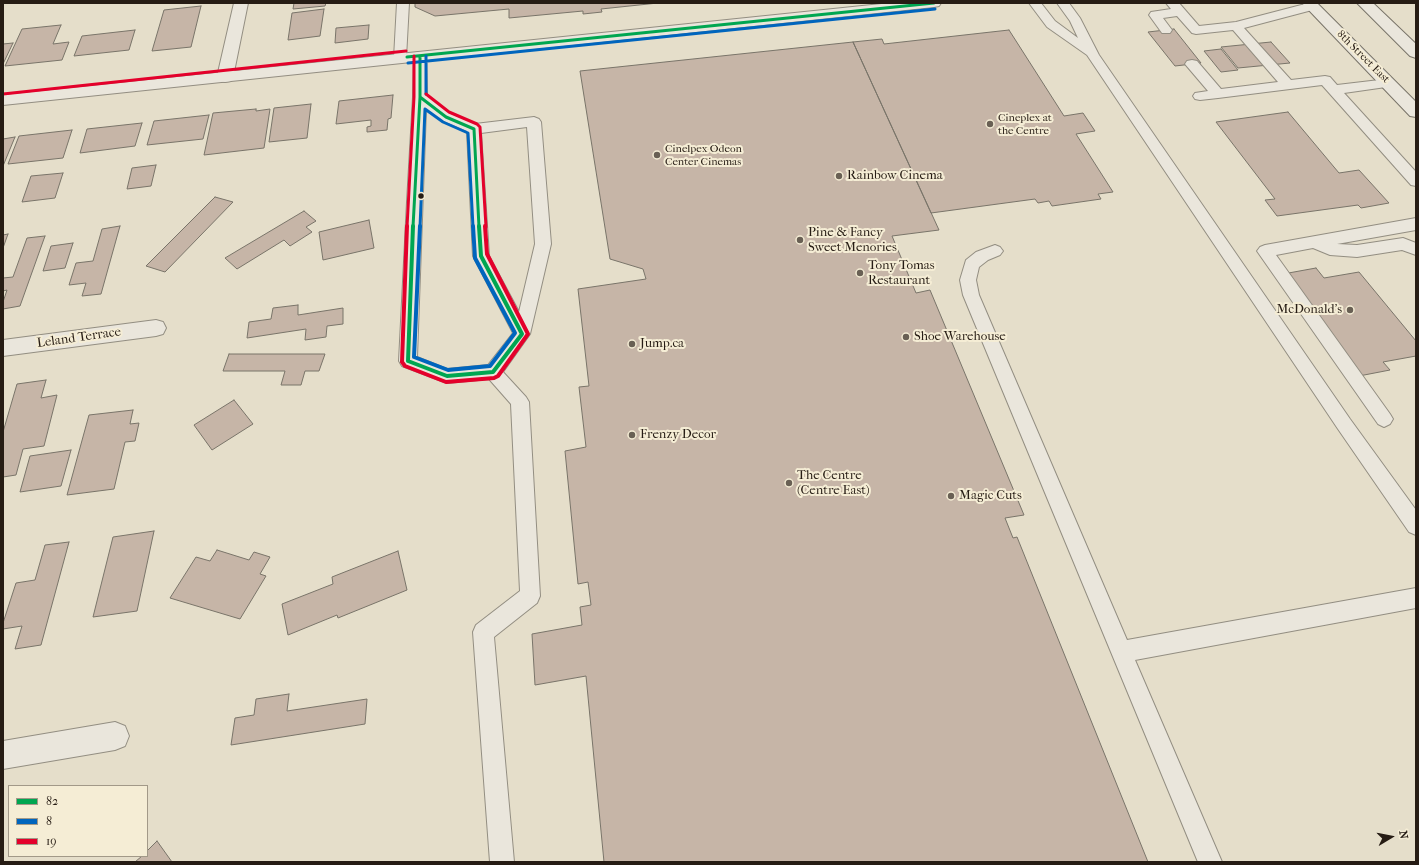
<!DOCTYPE html>
<style>
body{margin:0}
#map{position:relative;width:1419px;height:865px;overflow:hidden;background:#e5deca;font-family:"IM FELL French Canon",serif}
canvas{display:block}
.frame{position:absolute;inset:0;border:4px solid #261c14;pointer-events:none}
.legend{position:absolute;left:8px;top:785px;width:140px;height:72px;box-sizing:border-box;background:#f5edd5;border:1px solid #a29988;margin:0;padding:5px 7px;list-style:none;font-size:12px;color:#261c14}
.legend li{display:flex;align-items:center;gap:8px;height:20px}
.legend b{width:20px;border:1px solid #a29988}
.north{position:absolute;left:1371px;top:817px;width:40px;height:40px;-webkit-text-stroke:3px #f5edd5;paint-order:stroke;rotate:80deg;font-size:11px;font-weight:700;line-height:16px;text-align:center;color:#261c14}
.north::after{content:'';display:block;margin:auto;width:14px;height:18px;background:#261c14;clip-path:polygon(50% 0,100% 100%,50% 72%,0 100%)}
</style>
<div id="map">
<canvas width="1419" height="865"></canvas>
<div class="frame"></div>
<ul class="legend">
<li><b style="height:5px;background:#00a651"></b>82</li>
<li><b style="height:5px;background:#0065bd"></b>8</li>
<li><b style="height:5px;background:#e4002b"></b>19</li>
</ul>
<div class="north">N</div>
</div>
<script>
const context = document.querySelector('canvas').getContext('2d');
context.lineJoin = 'round';
function fillPath(path, color) { context.fillStyle = color; context.fill(path, 'evenodd'); }
const poly = rows => new Path2D(rows.map(r => 'M' + r).join(''));
function trace(path, color, width, dash) { context.strokeStyle = color; context.lineWidth = width; context.lineCap = dash ? 'butt' : 'round'; context.setLineDash(dash || []); context.stroke(path); }
function drawText(font, color, halo, rows, align = 'center') {
  context.font = font + ' "IM FELL French Canon",serif'; context.lineWidth = 4; context.setLineDash([]); context.textBaseline = 'middle'; context.strokeStyle = halo; context.fillStyle = color; for (const [text, x, y, turn = 0] of rows) {
    context.save(); context.translate(x, y); context.rotate((+turn || 0) * Math.PI / 180); context.textAlign = isNaN(turn) ? turn : align; if (halo) context.strokeText(text, 0, 0); context.fillText(text, 0, 0); context.restore();
  }
}
const building = poly([
 [294,3,326,3,325,6,293,9,294,3],
 [415,3,658,3,601,9,602,12,583,14,583,11,509,18,509,9,435,16,415,7,415,3],
 [201,6,191,47,152,51,164,10,201,6],
 [324,9,320,36,288,40,292,13,324,9],
 [61,25,53,44,69,42,62,60,5,66,22,29,61,25],
 [369,25,368,39,335,43,336,28,369,25],
 [1174,29,1201,63,1175,66,1148,32,1174,29],
 [135,30,129,50,74,56,82,36,135,30],
 [1009,30,1064,116,1083,113,1095,131,1076,134,1113,192,1098,194,1101,199,1052,206,1049,201,1038,203,1035,199,931,213,853,42,882,39,884,44,1009,30],
 [853,42,939,230,892,236,916,293,930,290,1024,515,1005,518,1013,538,1017,537,1148,862,604,862,586,676,535,685,532,634,582,625,580,607,591,605,588,582,578,584,565,451,586,447,579,387,589,386,578,289,646,279,643,269,610,259,580,71,853,42],
 [1271,42,1290,63,1238,68,1221,47,1271,42],
 [13,43,3,64,3,44,13,43],
 [1221,49,1238,70,1221,72,1204,51,1221,49],
 [393,95,391,118,388,119,387,130,367,132,367,127,371,126,371,120,336,124,339,101,393,95],
 [311,104,307,138,269,142,274,108,311,104],
 [256,109,256,111,270,109,264,148,204,155,213,113,256,109],
 [1288,112,1339,173,1359,170,1389,203,1361,208,1358,205,1277,216,1265,200,1275,199,1216,122,1288,112],
 [209,115,203,139,147,145,154,121,209,115],
 [142,123,135,146,80,153,87,129,142,123],
 [72,130,63,158,8,164,19,136,72,130],
 [15,137,3,166,3,139,15,137],
 [156,165,151,186,127,189,132,168,156,165],
 [63,173,55,198,22,202,31,176,63,173],
 [215,197,233,202,165,272,146,266,215,197],
 [304,211,316,221,306,227,312,232,290,246,284,240,237,269,225,258,304,211],
 [369,220,374,248,323,260,319,232,369,220],
 [120,226,101,294,82,296,86,283,69,285,76,263,93,261,102,229,120,226],
 [8,234,3,248,3,235,8,234],
 [45,236,20,306,3,309,3,302,7,290,3,291,3,278,13,277,27,238,45,236],
 [73,243,65,268,43,271,51,246,73,243],
 [1316,268,1324,278,1359,272,1416,341,1416,356,1383,362,1390,370,1359,376,1283,274,1316,268],
 [298,305,298,315,343,308,343,324,327,326,326,337,305,340,306,329,247,338,249,322,271,319,273,308,298,305],
 [229,354,325,354,319,371,305,371,301,385,281,385,285,371,223,371,229,354],
 [46,380,41,398,57,395,44,446,23,449,16,475,3,477,3,432,17,384,46,380],
 [234,400,253,424,212,450,194,425,234,400],
 [133,410,130,424,139,423,135,441,125,442,114,489,67,495,89,415,133,410],
 [71,450,61,486,20,492,30,456,71,450],
 [154,531,137,611,93,617,113,537,154,531],
 [69,542,41,645,15,649,22,626,3,629,3,623,16,583,35,580,45,545,69,542],
 [217,550,249,560,254,552,270,557,260,574,266,576,240,619,170,598,196,557,210,561,217,550],
 [398,551,407,590,338,618,337,615,288,635,282,604,333,584,332,577,398,551],
 [289,694,287,711,367,699,365,724,231,745,235,718,254,715,256,699,289,694],
 [157,841,172,862,135,862,142,856,147,856,147,851,157,841]
]);
fillPath(building, '#c6b5a7');
trace(building, '#797469', 1);
const service = poly([
 [397,3,409,3,406,58,405,61,400,62,395,61,394,58,397,3],
 [1029,3,1041,3,1055,21,1078,38,1070,21,1057,3,1069,3,1080,18,1099,55,1350,419,1416,510,1416,535,1409,532,1338,429,1087,55,1047,27,1029,3],
 [1166,3,1179,3,1199,26,1236,22,1309,3,1316,3,1318,6,1316,9,1244,28,1291,80,1325,76,1330,77,1337,85,1388,79,1393,80,1395,83,1393,86,1344,93,1416,172,1416,186,1411,185,1322,85,1218,98,1200,100,1195,99,1193,96,1195,93,1208,91,1185,64,1187,61,1192,60,1197,61,1221,89,1278,82,1233,30,1196,34,1192,33,1177,16,1163,18,1172,30,1170,33,1162,33,1149,15,1151,12,1171,9,1166,3],
 [420,52,425,53,426,56,427,95,451,114,475,124,534,117,539,119,541,122,551,244,530,334,503,372,526,397,529,402,540,596,537,603,494,637,514,862,490,862,473,632,476,625,520,591,511,404,489,379,447,383,402,366,399,361,407,202,413,97,414,56,415,53,420,52],
 [426,109,441,120,467,131,473,256,513,333,488,365,447,369,417,357,426,109],
 [527,127,535,244,519,312,489,256,481,133,527,127],
 [1416,218,1416,230,1337,244,1357,245,1403,238,1416,243,1416,255,1402,250,1357,257,1330,255,1313,248,1276,255,1390,414,1393,419,1390,424,1384,427,1378,424,1257,251,1260,247,1265,245,1416,218],
 [995,245,1000,247,1003,251,1000,255,988,260,979,267,976,280,979,295,1127,640,1416,588,1416,608,1135,660,1222,862,1198,862,963,295,960,280,966,260,976,252,995,245]
]);
const minor = poly([
 [234,3,248,3,233,77,231,81,225,82,219,81,217,77,234,3],
 [156,320,163,322,166,328,163,334,156,336,3,356,3,340,156,320],
 [115,722,125,726,129,736,125,746,115,750,3,769,3,741,115,722]
]);
const tertiary = poly([
 [891,3,941,3,939,6,934,7,3,105,3,95,891,3]
]);
const secondary = poly([
 [1302,3,1317,3,1416,102,1416,117,1410,116,1302,3],
 [1357,3,1373,3,1416,44,1416,58,1410,56,1357,3]
]);
trace(service, '#938e82', 2);
trace(minor, '#938e82', 2);
trace(tertiary, '#938e82', 2);
trace(secondary, '#797469', 2);
fillPath(service, '#eae6dc');
fillPath(minor, '#eae6dc');
fillPath(tertiary, '#eae6dc');
fillPath(secondary, '#eae6dc');
trace(poly([
 [420,56,420,97],
 [407,57,934,3],
 [413,227,420,97,446,117,474,129,479,227]
]), '#00a651', 3);
trace(poly([
 [413,226,408,361,447,376,493,372,522,334,481,256,479,226]
]), '#00a651', 4);
trace(poly([
 [426,56,426,94],
 [408,63,935,9],
 [420,227,425,109,443,122,468,133,473,227]
]), '#0065bd', 3);
trace(poly([
 [420,226,414,357,448,370,490,366,515,333,475,258,473,226]
]), '#0065bd', 4);
trace(poly([
 [3,94,406,51],
 [426,94,449,112,477,124,480,127,486,227],
 [407,227,414,97,414,56]
]), '#e4002b', 3);
trace(poly([
 [407,226,402,362,405,366,446,382,494,378,498,376,528,334,487,254,485,226]
]), '#e4002b', 4);
for (const [x, y, r, color] of [
 [990,124,4,"#696054"],
 [657,155,4,"#696054"],
 [839,176,4,"#696054"],
 [421,196,3.5,"#261c14"],
 [800,240,4,"#696054"],
 [860,273,4,"#696054"],
 [1350,310,4,"#696054"],
 [906,337,4,"#696054"],
 [632,344,4,"#696054"],
 [632,435,4,"#696054"],
 [789,483,4,"#696054"],
 [951,496,4,"#696054"]
]) { const dot = new Path2D(); dot.arc(x, y, r, 0, 2 * Math.PI); context.fillStyle = color; context.fill(dot); trace(dot, '#f5edd5', 1.5); }
drawText('11px', '#261c14', '#f5edd5', [
 ["8th Street East",1363,57,45]
]);
drawText('11px', '#261c14', '#f5edd5', [
 ["Cineplex at",998,118],
 ["the Centre",998,131],
 ["Cinelpex Odeon",665,149],
 ["Center Cinemas",665,162]
], 'left');
drawText('13px', '#261c14', '#f5edd5', [
 ["Rainbow Cinema",847,176],
 ["Pine & Fancy",808,233],
 ["Sweet Menories",808,248],
 ["Tony Tomas",868,266],
 ["Restaurant",868,281],
 ["McDonald's",1342,310,"right"],
 ["Shoe Warehouse",914,337],
 ["Jump.ca",640,344],
 ["Frenzy Decor",640,435],
 ["The Centre",797,476],
 ["(Centre East)",797,491],
 ["Magic Cuts",959,496]
], 'left');
drawText('13px', '#261c14', '#f5edd5', [
 ["Leland Terrace",79,338,-8]
]);
</script>
